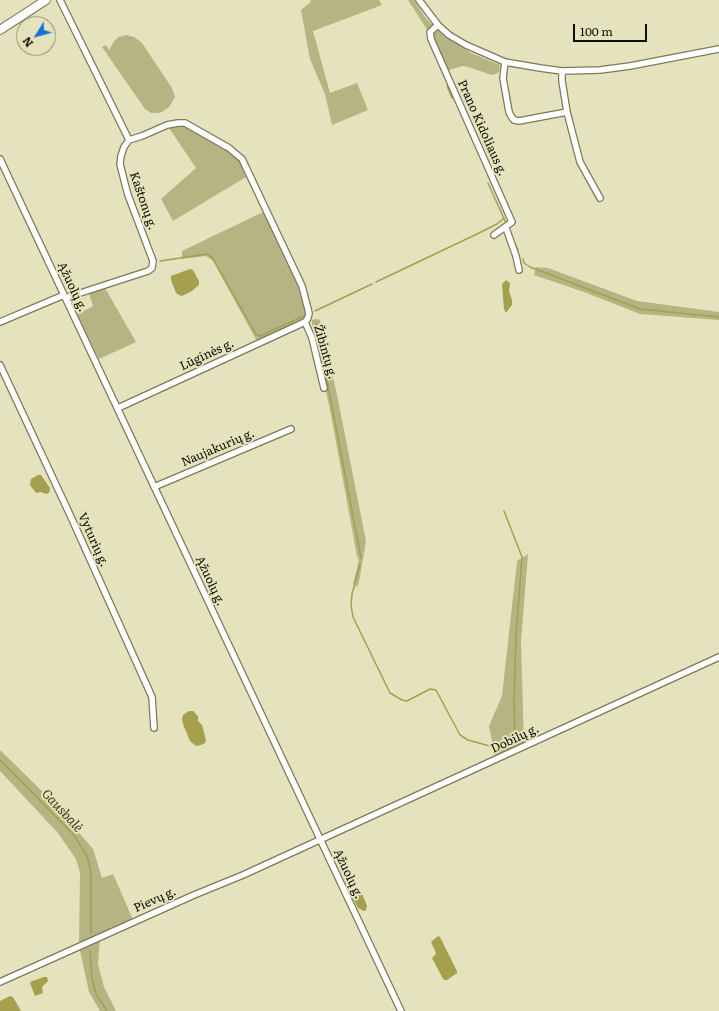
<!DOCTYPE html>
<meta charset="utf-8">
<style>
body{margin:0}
#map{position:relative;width:719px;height:1011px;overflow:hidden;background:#e4e3bd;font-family:Literata,serif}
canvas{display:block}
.north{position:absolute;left:16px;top:16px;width:40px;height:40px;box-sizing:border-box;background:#e4e3bd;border:1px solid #8e8d72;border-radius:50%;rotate:233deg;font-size:11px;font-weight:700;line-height:16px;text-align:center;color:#0d0d02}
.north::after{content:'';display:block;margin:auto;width:14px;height:18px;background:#1371da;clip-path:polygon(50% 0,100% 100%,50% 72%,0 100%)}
.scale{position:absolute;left:573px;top:24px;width:74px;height:18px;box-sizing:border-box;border:2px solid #0d0d02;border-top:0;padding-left:5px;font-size:12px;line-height:14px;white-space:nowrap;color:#0d0d02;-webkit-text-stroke:3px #e4e3bd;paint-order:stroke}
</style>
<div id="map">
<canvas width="719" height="1011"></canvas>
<div class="north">N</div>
<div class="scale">100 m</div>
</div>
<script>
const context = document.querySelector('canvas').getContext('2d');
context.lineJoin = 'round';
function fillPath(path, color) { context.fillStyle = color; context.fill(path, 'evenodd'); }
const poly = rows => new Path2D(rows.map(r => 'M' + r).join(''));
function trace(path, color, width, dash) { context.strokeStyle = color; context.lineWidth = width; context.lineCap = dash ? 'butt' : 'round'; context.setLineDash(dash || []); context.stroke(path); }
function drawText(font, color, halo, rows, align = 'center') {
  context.font = font + ' Literata,serif'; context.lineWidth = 4; context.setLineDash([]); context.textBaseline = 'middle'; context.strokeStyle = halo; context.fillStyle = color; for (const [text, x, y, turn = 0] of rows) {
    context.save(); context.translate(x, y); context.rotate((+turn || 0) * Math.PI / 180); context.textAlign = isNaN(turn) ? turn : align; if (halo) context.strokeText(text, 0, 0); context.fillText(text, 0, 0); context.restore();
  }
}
fillPath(poly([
 [310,0,379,0,382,5,313,31,330,93,357,83,368,110,332,125,325,94,310,59,301,10,311,2],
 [408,0,414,0,425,17,438,31,447,38,471,53,500,65,499,72,496,74,492,75,468,67,463,66,445,71,428,31],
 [126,35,134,37,142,43,172,88,175,97,169,107,160,113,151,113,145,109,102,47,106,45,109,50,113,43,118,37],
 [185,123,242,159,302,286,308,318,258,343,213,261,206,256,182,259,182,251,263,212,246,177,173,221,161,199,196,168,167,125],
 [536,267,548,268,637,301,719,312,719,320,640,314,584,292,534,275],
 [105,288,136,342,99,359,77,315,93,306,89,294],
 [317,319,320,320,321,325,337,395,366,541,359,582,357,587,353,584,359,560,357,556,332,420,312,324,312,320],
 [528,554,521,641,524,747,496,760,489,726,502,696,517,561],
 [0,750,48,797,93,849,102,878,113,874,134,922,100,937,98,964,104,987,116,1011,100,1011,89,992,79,946,80,873,76,859,57,832,0,771]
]), '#b6b483');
fillPath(poly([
 [190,269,193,270,199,281,199,285,192,291,182,296,179,295,176,293,171,280,171,276],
 [506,280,510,283,509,291,512,300,512,305,506,313,504,309,502,285,503,283],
 [38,475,41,475,50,488,49,493,46,494,41,492,36,493,30,485,31,479],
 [189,711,193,711,198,716,198,721,202,725,206,740,205,743,201,745,196,746,190,741,183,724,182,719,183,715],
 [358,890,361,891,367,906,366,910,364,911,358,908,351,894,352,892],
 [438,936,440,937,457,971,457,973,447,980,444,980,442,977,432,958,435,955,436,953,431,942],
 [44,977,47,977,48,981,42,987,43,993,35,996,30,983,32,981],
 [10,996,13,997,21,1011,0,1011,0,1001]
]), '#a4a04e');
trace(poly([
 [447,86,452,98],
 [488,183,506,223],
 [511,236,518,250],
 [523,259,524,263,530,267,640,309,719,317],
 [160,261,207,254,212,257,256,334,260,336,304,316],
 [376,282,477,234,497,224,504,218],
 [315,311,372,284],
 [316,323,361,558],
 [360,564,352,594,351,605,353,617,390,693,402,700,407,701,430,689,436,690,460,735,468,740,504,750,510,748,515,743,514,701,516,636,522,557,504,511],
 [0,760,73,834,87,856,91,871,91,933],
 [90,950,92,978,96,994,107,1011]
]), '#a4a04e', 1.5);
const minor = poly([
 [60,0,129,140],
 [419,0,438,25,449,35,466,45,505,62,540,68,562,71,600,70,630,66,719,49],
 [438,25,430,32,431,39,512,222,494,235],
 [505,62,503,78,509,112,511,116,514,120,519,121,567,112,580,162,600,198],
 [562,71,562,81,567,112],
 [0,159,401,1011],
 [506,228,516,256,519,270],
 [65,298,148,271,152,268,153,261,128,195,124,180,120,164,121,156,124,147,129,140,142,136,167,125,178,123,185,123,229,148,242,159,302,286,309,313,308,318,305,322],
 [0,322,64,295],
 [305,322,312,338,324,388],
 [0,365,71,517,152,697,154,728],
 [118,408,305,322],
 [154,487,291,429],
 [0,982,194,895,243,875,719,657]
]);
const secondary = poly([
 [0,30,46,0]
]);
trace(minor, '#7b7a58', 8);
trace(secondary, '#7b7a58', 10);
trace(minor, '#fff', 5.5);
trace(secondary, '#fff', 8);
drawText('12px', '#0d0d02', '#e4e3bd', [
 ["Prano Kidoliaus g.",482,128,66],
 ["Kaštonų g.",143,201,71],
 ["Ąžuolų g.",72,287,65],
 ["Žibintų g.",325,352,74],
 ["Lūginės g.",207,355,-25],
 ["Naujakurių g.",218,448,-23],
 ["Vyturių g.",93,540,66],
 ["Ąžuolų g.",210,581,65],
 ["Dobilų g.",515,739,-25],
 ["Ąžuolų g.",348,874,65],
 ["Pievų g.",155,900,-24]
]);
drawText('italic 13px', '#3c3a16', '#e4e3bd', [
 ["Gausbalė",62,811,47]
]);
</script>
